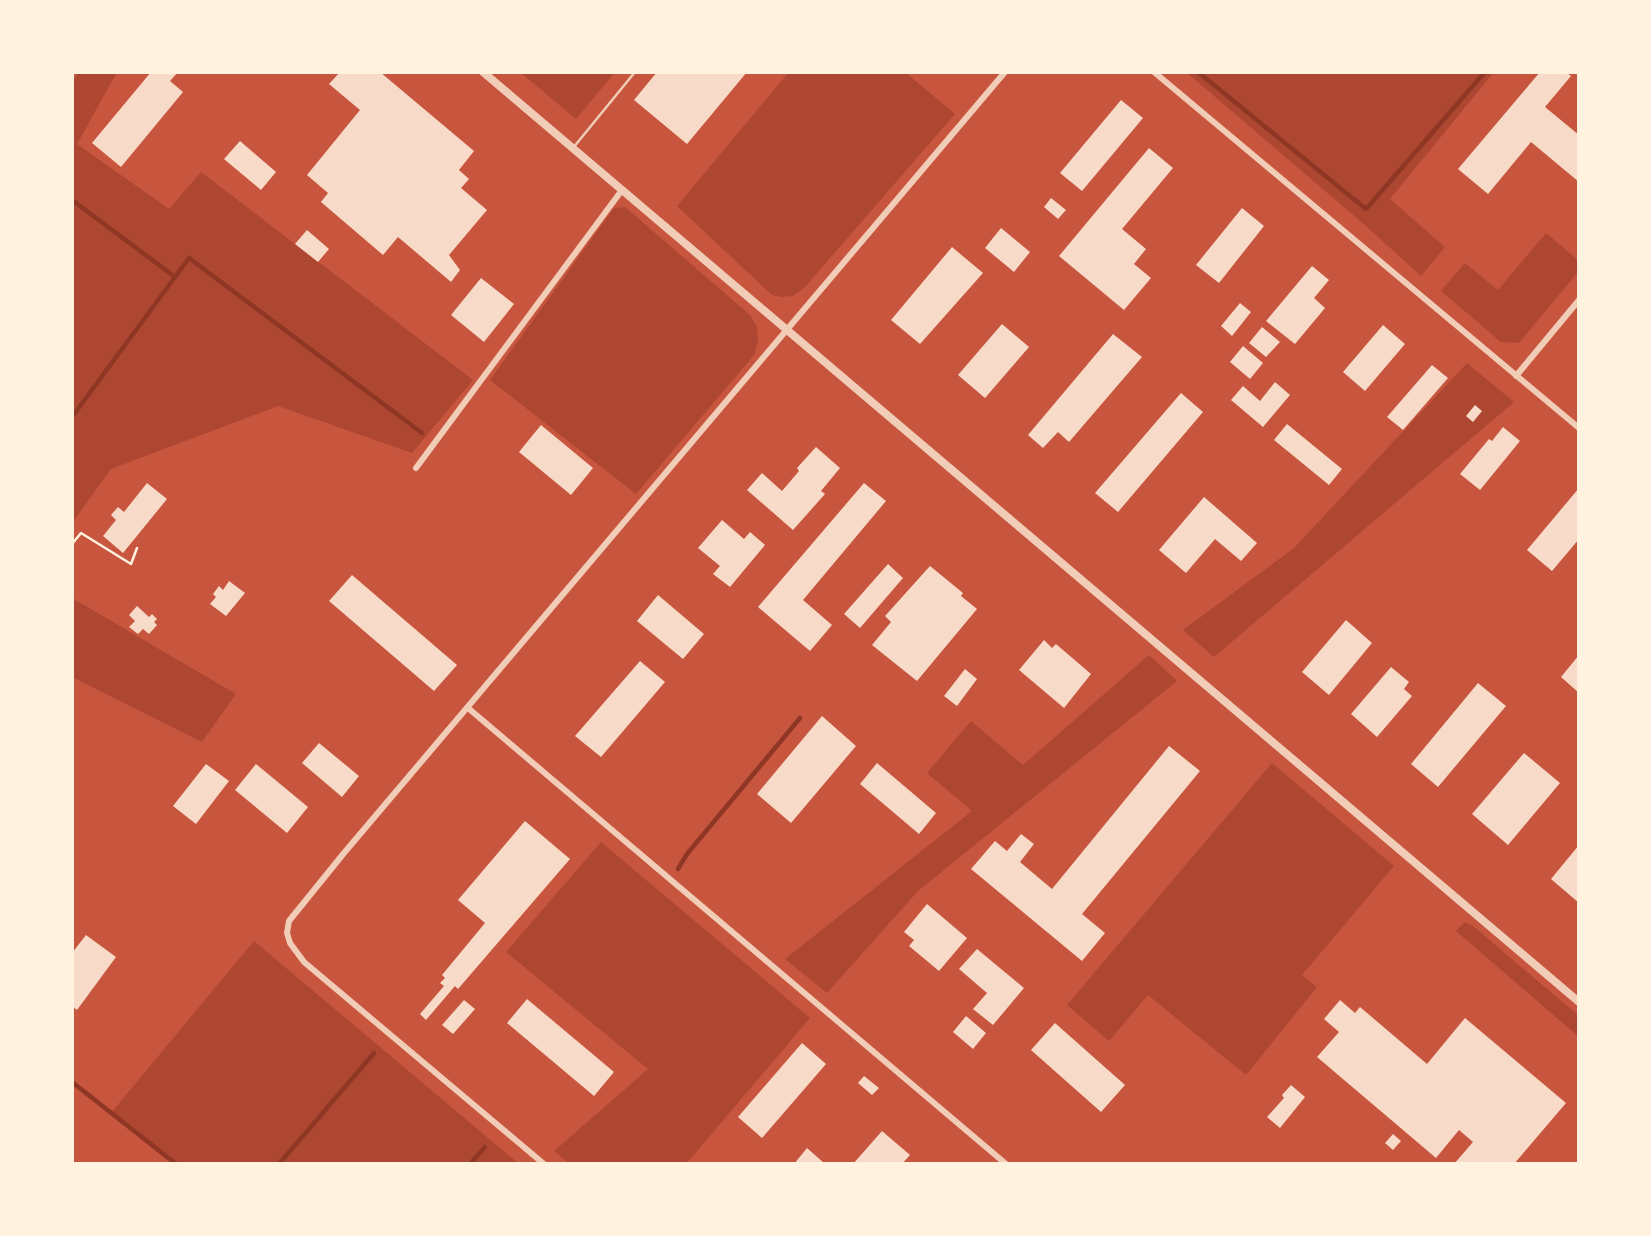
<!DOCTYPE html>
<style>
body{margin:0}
#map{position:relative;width:1651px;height:1236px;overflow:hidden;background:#c8553d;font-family:"Zilla Slab",serif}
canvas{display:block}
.frame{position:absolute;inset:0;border:74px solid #fff3e0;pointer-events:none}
</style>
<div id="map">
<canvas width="1651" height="1236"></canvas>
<div class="frame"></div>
</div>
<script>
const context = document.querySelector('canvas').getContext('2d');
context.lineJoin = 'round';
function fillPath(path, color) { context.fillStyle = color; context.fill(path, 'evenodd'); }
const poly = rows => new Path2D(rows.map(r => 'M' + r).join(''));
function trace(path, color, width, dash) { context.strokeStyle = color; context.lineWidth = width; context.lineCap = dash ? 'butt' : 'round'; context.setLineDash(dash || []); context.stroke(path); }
fillPath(poly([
 [78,72,117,72,77,144,169,209,201,172,473,380,412,453,278,406,111,469,72,523,72,84],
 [520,72,615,72,576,119],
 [789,72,905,72,955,114,805,287,793,296,781,297,772,295,677,206],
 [1186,72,1494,72,1390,199,1445,247,1421,276,1366,226],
 [625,207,750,315,757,327,758,340,754,355,636,494,490,380,614,208],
 [1546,233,1579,261,1579,271,1519,343,1501,342,1441,291,1465,263,1498,290],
 [1467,363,1514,402,1214,657,1183,630,1294,548],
 [72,598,236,694,202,742,72,677],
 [1149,655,1177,681,918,891,827,993,785,959,972,811,927,773,971,721,1023,765],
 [1272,763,1394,866,1302,975,1317,987,1246,1075,1148,995,1109,1041,1067,1005],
 [601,842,810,1018,686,1164,570,1164,554,1151,648,1069,506,952],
 [1465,922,1473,926,1579,1016,1579,1037,1456,931],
 [254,941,519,1164,175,1164,111,1113]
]), '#ae4732');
trace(poly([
 [1198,72,1366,209,1485,72],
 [72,200,175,277],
 [72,417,189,258,422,433],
 [678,869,687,854,800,718],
 [72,1082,176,1164],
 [279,1164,374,1053],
 [470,1164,485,1147]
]), '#8f3625', 4.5);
fillPath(poly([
 [151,72,178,72,170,81,183,92,121,167,92,143],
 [340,72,380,72,474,151,459,170,469,179,461,188,487,210,449,255,460,270,451,282,398,237,383,255,321,202,328,193,307,175,360,110,329,84],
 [657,72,747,72,687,144,634,100],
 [1540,72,1566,72,1571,76,1545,107,1579,135,1579,182,1531,142,1488,194,1458,169],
 [1121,100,1143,118,1082,191,1060,173],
 [240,141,276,172,261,190,224,159],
 [1149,148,1173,168,1122,229,1146,249,1134,264,1151,278,1124,310,1059,256],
 [1051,198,1066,210,1058,219,1044,207],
 [1242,208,1264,226,1219,283,1196,265],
 [1001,228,1030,252,1014,272,985,248],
 [307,230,329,249,318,262,295,244],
 [952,247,983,273,920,344,891,320],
 [1312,266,1329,280,1314,298,1325,308,1295,344,1266,321],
 [481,278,514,304,484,342,451,315],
 [1240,303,1251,312,1232,336,1221,326],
 [1002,324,1029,347,985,398,958,375],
 [1383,325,1405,344,1365,391,1343,372],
 [1262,327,1280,342,1266,357,1249,343],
 [1113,334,1142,357,1069,442,1058,432,1043,448,1028,435],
 [1243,346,1263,363,1250,379,1230,362],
 [1432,365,1448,378,1403,430,1387,417],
 [1275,382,1290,395,1263,427,1231,400,1243,386,1260,401],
 [1181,393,1203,412,1118,512,1095,493],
 [1475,405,1482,411,1473,422,1466,416],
 [1287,424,1342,469,1329,485,1274,440],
 [541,425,593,468,571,495,519,452],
 [1503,427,1520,441,1480,490,1460,474,1489,439,1492,441],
 [816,447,840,468,821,491,825,494,793,530,747,490,762,473,782,491,799,471,797,468],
 [147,483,167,499,123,553,103,536,116,520,111,515,118,507,124,512],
 [864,483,886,501,803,600,832,625,810,651,758,607],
 [1579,488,1579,539,1552,571,1527,550],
 [1204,497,1257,543,1241,561,1215,539,1186,573,1159,550],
 [722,520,744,539,750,532,765,545,730,587,713,574,720,566,698,548],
 [888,564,903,578,860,628,844,614],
 [930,566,963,593,961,596,977,609,917,681,872,645,891,622,885,616],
 [352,575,457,665,434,691,329,601],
 [229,581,245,593,226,616,210,604,216,597,213,594,219,586,223,590],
 [658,595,704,634,683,659,637,621],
 [137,606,149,617,152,614,157,619,154,622,157,625,149,634,143,629,138,634,129,627,135,621,129,615],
 [1346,620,1372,643,1329,695,1302,672],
 [1044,640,1052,648,1056,644,1091,674,1064,708,1019,670],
 [1579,655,1579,693,1561,677],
 [640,661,665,682,601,757,575,736],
 [1391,667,1409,682,1404,689,1412,696,1377,737,1351,714],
 [965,669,977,679,957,706,944,696],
 [1478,683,1506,706,1438,787,1411,764],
 [822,716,856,746,791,823,757,794],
 [319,743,359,776,342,797,302,763],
 [1169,746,1200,771,1082,914,1105,933,1082,961,971,869,995,841,1007,851,1021,834,1034,844,1020,862,1052,889],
 [1524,753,1560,783,1508,845,1472,814],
 [877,763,936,813,919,834,860,784],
 [206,764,229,781,196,824,173,806],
 [256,764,308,807,287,833,235,790],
 [525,821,570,859,458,989,455,986,426,1020,420,1014,444,986,440,983,445,978,442,975,485,923,458,900],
 [1579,845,1579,903,1551,879],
 [927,904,967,938,939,971,909,946,914,940,904,932],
 [86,935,116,957,77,1010,72,1006,72,953],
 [977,949,1024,988,993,1025,973,1009,987,993,959,969],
 [527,999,614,1072,594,1096,507,1023],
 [464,1000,475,1009,453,1034,442,1025],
 [1340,1000,1355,1013,1360,1007,1427,1064,1465,1018,1566,1103,1514,1164,1454,1164,1473,1142,1459,1130,1436,1158,1317,1057,1339,1032,1324,1019],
 [966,1016,986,1033,973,1049,953,1032],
 [1055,1023,1125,1085,1101,1112,1031,1050],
 [802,1043,826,1064,762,1138,738,1117],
 [864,1076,879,1088,872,1095,858,1083],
 [1291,1085,1305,1097,1280,1128,1267,1117,1284,1098,1282,1095],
 [882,1131,910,1155,902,1164,853,1164],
 [1393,1134,1401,1141,1393,1150,1385,1143],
 [807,1148,824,1163,823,1164,794,1164]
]), '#f7dbc8');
trace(poly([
 [72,544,81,533,131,564,137,548]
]), '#fff3e0', 2.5);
trace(poly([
 [573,148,635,72]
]), '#f1ccb7', 2.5);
trace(poly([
 [1154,72,1579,428],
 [1516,376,1579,300],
 [416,468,622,190],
 [468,708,1006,1164],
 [544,1164,304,962,290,943,287,933,289,921,344,853,1005,72]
]), '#f1ccb7', 6);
trace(poly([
 [483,72,1579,1002]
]), '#f1ccb7', 8);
</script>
